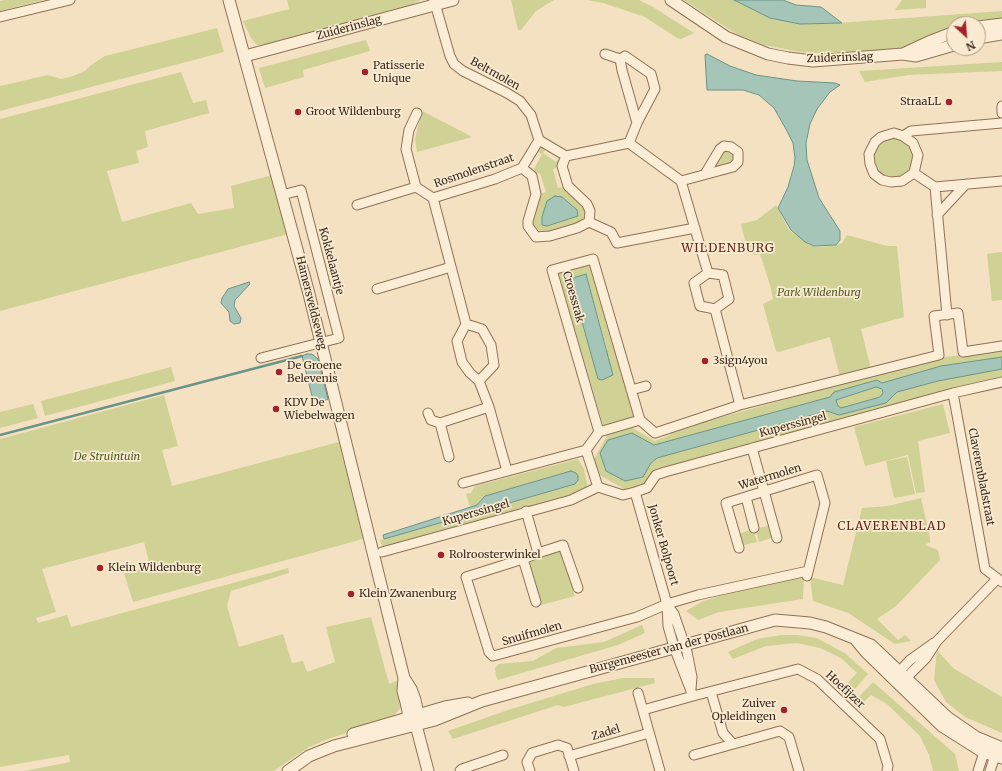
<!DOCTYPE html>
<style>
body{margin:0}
#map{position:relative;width:1002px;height:771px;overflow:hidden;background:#f3e1c2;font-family:Merriweather,serif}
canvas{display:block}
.north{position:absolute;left:946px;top:16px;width:40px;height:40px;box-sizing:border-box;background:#f9ebd2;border:1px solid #ae9e89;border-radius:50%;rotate:154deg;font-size:11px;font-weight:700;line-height:16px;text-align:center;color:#3d2a1c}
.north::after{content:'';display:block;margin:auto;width:14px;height:18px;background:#a4202a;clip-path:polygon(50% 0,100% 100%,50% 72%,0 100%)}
</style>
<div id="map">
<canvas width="1002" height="771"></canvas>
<div class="north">N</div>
</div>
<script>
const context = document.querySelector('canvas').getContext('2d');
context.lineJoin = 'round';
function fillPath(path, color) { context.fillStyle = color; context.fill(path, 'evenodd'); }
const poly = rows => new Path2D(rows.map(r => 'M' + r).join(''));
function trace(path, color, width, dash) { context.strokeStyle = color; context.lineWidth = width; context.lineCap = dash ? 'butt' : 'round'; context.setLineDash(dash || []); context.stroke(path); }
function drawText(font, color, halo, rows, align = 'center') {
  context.font = font + ' Merriweather,serif'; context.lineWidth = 3.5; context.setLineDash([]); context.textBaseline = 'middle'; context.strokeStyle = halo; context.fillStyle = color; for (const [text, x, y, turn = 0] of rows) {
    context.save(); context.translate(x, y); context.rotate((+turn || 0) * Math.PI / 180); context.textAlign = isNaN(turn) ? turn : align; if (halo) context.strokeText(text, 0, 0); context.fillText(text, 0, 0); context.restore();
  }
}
fillPath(poly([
 [5,0,44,0,0,11,0,1],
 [287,0,421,0,414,3,415,5,268,44,257,45,251,38,243,21,289,9],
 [511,0,554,0,536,11,521,30,518,30],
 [587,0,639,0,653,7,694,33,681,39,677,38,645,17,603,3],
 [684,0,734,0,770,18,800,24,824,24,1002,11,1002,21,954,24,954,29,898,50,817,53,800,52,764,45,738,35],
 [902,0,926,0,926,8,895,10],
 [217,28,224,52,0,111,0,86,48,75,61,79,73,76,85,71,91,65,105,56],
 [366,40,370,51,303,70,304,77,265,88,259,68],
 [1002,62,1002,71,908,75,865,82,859,71],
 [181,72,193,103,206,100,209,113,145,131,148,147,136,151,139,163,107,171,122,222,191,203,198,214,234,208,231,186,272,175,288,234,0,311,0,119],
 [422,111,463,132,472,137,417,152,415,139],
 '873 158a20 20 0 1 1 40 0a20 20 0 1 1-40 0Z',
 [541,147,546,148,543,153,556,162,560,156,561,157,558,167,553,169,558,188,564,187,585,206,586,211,582,223,544,234,532,225,532,222,540,194,546,192,540,173,534,174,528,169,528,166,534,169,542,154,536,151],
 [562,197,577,210,578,216,548,226],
 [722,150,735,151,735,163,713,170],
 [776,205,789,230,810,245,816,247,834,246,842,243,847,235,887,246,897,246,904,317,861,329,871,369,840,377,830,337,779,352,776,351,763,304,773,299,770,285,760,254,756,255,748,252,741,224,757,220],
 [1002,252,1002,300,992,301,987,254],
 [593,264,636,419,604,428,558,273],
 [586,274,607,349,598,379,582,321],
 [1002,349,1002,357,941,366,882,383,877,380,834,392,831,397,654,445,632,433,606,471,625,481,643,477,651,463,657,458,827,411,839,415,886,403,897,392,938,381,1002,369,1002,379,679,466,676,464,655,469,646,484,626,490,598,474,594,459,608,434,631,427,655,441,670,435,671,431,932,359],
 [171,367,175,381,45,416,41,401],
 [876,387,882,389,884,393,880,397,841,408,838,406,836,400],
 [164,395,178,446,162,450,172,486,339,442,363,539,133,602,124,573,150,566,144,542,42,569,56,612,36,618,38,623,67,615,71,627,288,568,289,573,231,591,227,606,239,647,283,634,292,663,303,661,307,672,335,662,326,627,371,617,389,684,399,680,402,706,392,718,328,739,309,747,274,771,24,771,70,762,69,755,0,767,0,439],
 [33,404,38,418,0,428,0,412],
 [943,404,950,433,918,441,925,492,916,493,908,455,865,466,854,427],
 [907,457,915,494,894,498,886,461],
 [578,459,584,469,588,489,585,492,383,549,380,540,575,484,571,471,485,496,477,505,470,507,466,494,471,493,475,486],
 [921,498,930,538,930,542,925,545,938,550,940,560,896,606,877,619,898,640,905,635,911,641,895,644,848,613,813,601,810,577,843,585,862,508,888,506],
 [771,525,774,537,759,542,755,529],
 [753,529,757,542,741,546,738,534],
 [561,550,575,596,541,605,527,560],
 [804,573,803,599,719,612,698,620,686,611,703,601],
 [642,625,645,633,618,645,498,680,496,676,495,668,499,664,533,661,556,648,604,642],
 [781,635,797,635,817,638,846,654,868,674,847,698,840,691,857,673,841,658,820,648,797,643,766,646,733,659,728,652,757,639],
 [937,650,953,668,1002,697,1002,733,965,717,946,702,934,680],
 [623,678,654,678,655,683,564,707,558,705,453,739,448,731,508,710,593,684],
 [873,682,955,754,959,771,933,771,929,755,920,736,887,704,871,695,858,708,853,703]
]), '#cfd294');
const water = poly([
 [734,0,783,0,796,5,821,7,842,23,800,24,770,18,734,0],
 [707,54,730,66,756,75,797,81,835,83,840,85,830,92,817,109,810,124,806,143,807,160,819,198,840,231,840,240,836,245,814,246,805,242,791,230,778,208,788,187,794,166,795,158,793,143,787,131,774,108,759,95,743,90,707,90,705,55,707,54],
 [555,196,562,197,577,210,578,216,547,226,542,225,542,217,547,201,555,196],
 [586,274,613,375,602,380,598,379,570,279,586,274],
 [249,282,250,284,235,300,234,306,241,318,240,323,234,324,230,321,229,312,221,303,222,298,228,289,249,282],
 [307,354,312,354,318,359,328,399,321,403,317,403,313,400,302,356,307,354],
 [1002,357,1002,369,938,381,897,392,886,403,839,415,827,411,657,458,651,463,643,477,625,481,606,471,600,453,608,440,632,433,654,445,830,397,834,392,877,380,882,383,941,366,1002,357],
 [876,387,882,389,883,393,880,397,841,408,838,406,836,400,876,387],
 [571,471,576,473,578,476,578,480,575,484,384,539,383,535,477,505,485,496,571,471]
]);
fillPath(water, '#a5c5b9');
trace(water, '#6a9487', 1);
trace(poly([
 [0,435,302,356]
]), '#6a9487', 2.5);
const minor = poly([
 [434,0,450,56,454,64,463,71,507,93,520,101,531,115,539,140],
 [0,17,70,0],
 [605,54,620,59],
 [625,56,651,74,655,89,637,123,622,70,620,59,625,56],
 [1002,106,1002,113],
 [417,113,409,130,406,149,416,187,433,198],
 [903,136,913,143,918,155,914,173,902,181,891,182,882,180,874,174,870,164,869,154,875,142,881,137,894,133,903,136,911,131,1002,123],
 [629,143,637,123],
 [522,168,532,176,536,194,528,221,528,226,536,237,550,236,577,228,589,222,590,211,587,204,568,186,562,166,566,156],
 [914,173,935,187],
 [681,181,733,167,738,162,738,152,731,147,724,146,720,149,705,174],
 [357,205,416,187],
 [937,215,966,184],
 [589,222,611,232,617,243,695,228],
 [708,273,723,275,729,299,715,309],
 [377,289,451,267],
 [947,315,935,187,1002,181],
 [466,324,482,329,491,345,494,365,479,381],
 [261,358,339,338,301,190,282,195],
 [631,390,646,386],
 [953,393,985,569,1002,582],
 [428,413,431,420,440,423,489,407],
 [440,423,449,457],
 [599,432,552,270,593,259,640,420],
 [752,448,777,538],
 [586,450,598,487],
 [507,471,489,407,479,381,470,373,462,362,457,341,466,324,433,198,495,179,522,168,539,140,566,156,629,143,681,181,708,273,694,283,700,306,715,309,740,405],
 [463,483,586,450,599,432,640,420,655,433,740,405,939,355,934,316,958,313,963,352,1002,346],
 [635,492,667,604,668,626,674,647,693,696,643,710],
 [746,497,754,528],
 [526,511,538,553,563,545,578,588],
 [739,548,726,503,817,475,825,503,807,576],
 [382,552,571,500,598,487,623,495,635,492,647,488,656,475,665,472,953,393,1002,382],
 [523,559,466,577,489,652,493,656,637,617,667,604,698,595,808,571],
 [536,602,523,559,538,553],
 [667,604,674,614,687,652,692,677,691,689],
 [895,676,910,660,934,643],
 [902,682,926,658,937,641,997,579],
 [711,692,723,733,732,743],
 [638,693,660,771],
 [693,696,798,669,817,679,880,739,888,766,887,771],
 [694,755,780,731,789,737,799,771],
 [569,756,649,733],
 [460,771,462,769,503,755],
 [530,771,527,762,532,753,558,745,567,748,574,771],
 [978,771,986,746],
 [990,771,997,750]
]);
const tertiary = poly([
 [229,0,308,290,404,678,411,689,415,700,418,714,416,725,428,771],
 [671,0,726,37,768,54,788,58,813,61,903,54,916,56,954,45],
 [978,27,1002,24],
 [978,38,1002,34],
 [903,54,931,41,954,32],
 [245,56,453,0],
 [856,640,866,652,942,726,983,752,1002,758],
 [404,678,403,691,406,702,409,716,414,721],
 [353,734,445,707,468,703],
 [288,771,309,756,334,746,435,720,482,701,775,620,810,623,826,627,871,645,947,717,976,737,1002,748]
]);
trace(minor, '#8f7157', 11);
trace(tertiary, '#8f7157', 13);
trace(minor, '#fceed6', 9);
trace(tertiary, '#fceed6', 11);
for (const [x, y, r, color] of [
 [365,72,4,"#a4202a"],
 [949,102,4,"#a4202a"],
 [298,112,4,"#a4202a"],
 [705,361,4,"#a4202a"],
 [279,372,4,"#a4202a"],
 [276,409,4,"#a4202a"],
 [441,555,4,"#a4202a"],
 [100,568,4,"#a4202a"],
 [351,594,4,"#a4202a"],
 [784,710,4,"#a4202a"]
]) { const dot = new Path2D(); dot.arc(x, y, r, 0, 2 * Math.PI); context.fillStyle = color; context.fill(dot); trace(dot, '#f9ebd2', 1.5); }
drawText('11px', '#3d2a1c', '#f9ebd2', [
 ["Zuiderinslag",349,28,-15],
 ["Zuiderinslag",840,58,-2],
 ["Beltmolen",495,74,29],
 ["Rosmolenstraat",474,171,-19],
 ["Kokkelaantje",331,261,75],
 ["Croessrak",573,297,74],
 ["Hamersveldseweg",311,303,76],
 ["Kuperssingel",793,425,-15],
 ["Watermolen",770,477,-17],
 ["Claverenbladstraat",981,477,79],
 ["Kuperssingel",476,513,-16],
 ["Jonker Bolpoort",663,545,74],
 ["Snuifmolen",532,634,-16],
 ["Burgemeester van der Postlaan",669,649,-15],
 ["Hoefijzer",845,690,43],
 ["Zadel",606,733,-17]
]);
drawText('11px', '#3d2a1c', '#f9ebd2', [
 ["Patisserie",373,66],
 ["Unique",373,79],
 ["StraaLL",941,102,"right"],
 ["Groot Wildenburg",306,112],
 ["3sign4you",713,361],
 ["De Groene",287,366],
 ["Belevenis",287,379],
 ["KDV De",284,403],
 ["Wiebelwagen",284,416],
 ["Rolroosterwinkel",449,555],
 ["Klein Wildenburg",108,568],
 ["Klein Zwanenburg",359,594],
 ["Zuiver",776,704,"right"],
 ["Opleidingen",776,717,"right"]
], 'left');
drawText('italic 11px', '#515c21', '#f9ebd2', [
 ["Park Wildenburg",819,293],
 ["De Struintuin",107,457]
]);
context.letterSpacing = '1px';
drawText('12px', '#6e2317', '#f9ebd2', [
 ["WILDENBURG",728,249],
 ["CLAVERENBLAD",892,527]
]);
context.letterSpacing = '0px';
</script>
